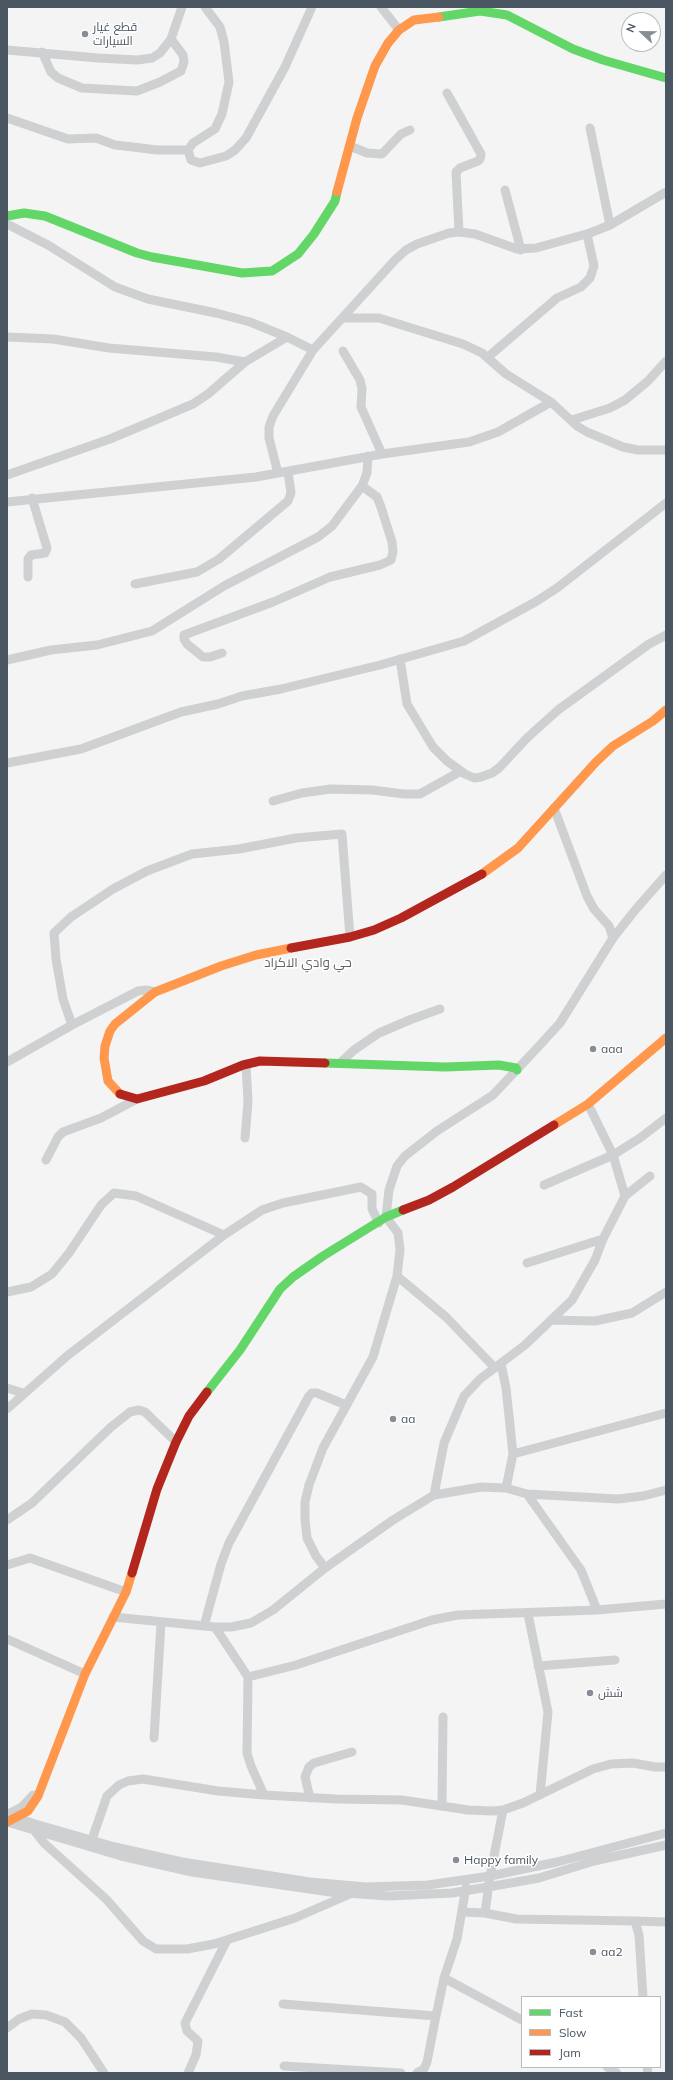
<!DOCTYPE html>
<meta charset="utf-8">
<style>
body{margin:0}
#map{position:relative;width:673px;height:2080px;overflow:hidden;background:#f4f4f4;font-family:Mulish,sans-serif}
canvas{display:block}
.frame{position:absolute;inset:0;border:8px solid #4a5661;pointer-events:none}
.legend{position:absolute;left:521px;top:1996px;width:140px;height:72px;box-sizing:border-box;background:#fff;border:1px solid #b7bbc0;margin:0;padding:5px 7px;list-style:none;font-size:12px;color:#4a5661}
.legend li{display:flex;align-items:center;gap:8px;height:20px}
.legend b{width:20px;border:1px solid #b7bbc0}
.north{position:absolute;left:621px;top:12px;width:40px;height:40px;box-sizing:border-box;background:#fff;border:1px solid #b7bbc0;border-radius:50%;rotate:292deg;font-size:11px;font-weight:700;line-height:16px;text-align:center;color:#4a5661}
.north::after{content:'';display:block;margin:auto;width:14px;height:18px;background:#868d94;clip-path:polygon(50% 0,100% 100%,50% 72%,0 100%)}
</style>
<div id="map">
<canvas width="673" height="2080"></canvas>
<div class="frame"></div>
<ul class="legend">
<li><b style="height:5px;background:#63d668"></b>Fast</li>
<li><b style="height:5px;background:#ff974d"></b>Slow</li>
<li><b style="height:5px;background:#b3261e"></b>Jam</li>
</ul>
<div class="north">N</div>
</div>
<script>
const context = document.querySelector('canvas').getContext('2d');
context.lineJoin = 'round';
const poly = rows => new Path2D(rows.map(r => 'M' + r).join(''));
function trace(path, color, width, dash) { context.strokeStyle = color; context.lineWidth = width; context.lineCap = dash ? 'butt' : 'round'; context.setLineDash(dash || []); context.stroke(path); }
function drawText(font, color, halo, rows, align = 'center') {
  context.font = font + ' Mulish,Cairo,sans-serif'; context.lineWidth = 3; context.setLineDash([]); context.textBaseline = 'middle'; context.strokeStyle = halo; context.fillStyle = color; for (const [text, x, y, turn = 0] of rows) {
    context.save(); context.translate(x, y); context.rotate((+turn || 0) * Math.PI / 180); context.textAlign = isNaN(turn) ? turn : align; if (halo) context.strokeText(text, 0, 0); context.fillText(text, 0, 0); context.restore();
  }
}
trace(poly([
 [205,7,220,27,224,42,229,82,222,114,215,129,193,143,188,150,191,160,200,163,226,156,235,150,246,138,285,67,312,7],
 [381,7,399,30],
 [7,50,98,58,137,60,152,58,160,53,171,39,182,7],
 [42,52,51,72,58,78,82,88,137,91,160,82,181,71,184,62,183,55,171,39],
 [447,93,481,154,480,159,478,161,460,168,456,172,459,232],
 [7,118,68,139,96,138,115,145,133,147,157,150,188,150],
 [590,128,610,225],
 [350,146,367,153,382,154,401,134,410,130],
 [505,190,521,250],
 [7,224,48,245,115,287,148,299,216,313,250,322,287,337,313,350],
 [344,318,379,318,463,344,482,353,506,374,551,402,577,426,587,432,623,447,638,450,666,450],
 [7,337,53,339,109,348,216,357,245,362],
 [343,351,360,380,362,389,361,407,382,454],
 [488,357,557,298,581,287,590,278,594,266,587,234],
 [572,420,610,408,625,400,648,381,666,361],
 [278,473,269,438,269,427,273,416,313,350,395,260,406,250,417,244,449,233,459,232,475,234,517,249,536,248,590,233,610,225,666,192],
 [7,475,110,439,193,404,208,394,245,362,287,337],
 [7,502,256,477,382,454,469,442,498,432,551,402],
 [28,577,28,559,31,555,45,553,47,548,32,498],
 [135,584,197,572,219,559,288,501,291,493,288,472],
 [222,653,210,657,203,657,187,644,184,639,184,635,273,602,330,577,380,565,391,560,393,552,392,542,381,507,377,497,362,486],
 [400,659,407,704,433,747,447,761,465,774,474,778,481,777,492,773,499,768,527,738,558,710,649,644,666,635],
 [7,660,51,650,97,645,152,631,224,586,318,537,332,526,362,486,367,473,368,456],
 [7,763,81,749,181,712,218,704,242,696,281,689,380,665,464,641,537,601,557,588,666,503],
 [273,801,302,793,331,789,372,790,404,794,420,794,461,771],
 [554,808,587,896,594,909,609,926,613,938],
 [72,1025,63,999,56,959,54,933,71,917,113,889,147,871,192,854,239,849,296,838,342,834,350,937],
 [7,1062,72,1025,138,991,146,990,155,992],
 [340,1063,354,1050,379,1033,412,1019,440,1009],
 [245,1138,248,1102,246,1064],
 [46,1160,58,1137,63,1132,101,1118,137,1099],
 [544,1185,613,1155,640,1138,666,1118],
 [625,1196,650,1176],
 [527,1263,603,1239],
 [397,1276,446,1317,495,1368],
 [7,1292,31,1287,52,1274,69,1253,101,1205,114,1193,136,1196,224,1235],
 [552,1320,595,1321,632,1313,666,1292],
 [501,1364,506,1388,513,1454,506,1488],
 [7,1388,23,1393],
 [7,1409,67,1356,224,1235,262,1210,283,1203,361,1187,372,1194,372,1209,379,1223],
 [513,1454,666,1413],
 [527,1494,581,1570,597,1610],
 [434,1495,444,1443,464,1396,480,1379,525,1345,572,1300,595,1260,603,1239,625,1196,613,1155,588,1104],
 [7,1520,32,1503,111,1427,130,1412,139,1410,145,1412,176,1442],
 [7,1565,30,1558,126,1592],
 [325,1568,316,1556,307,1538,305,1519,305,1502,309,1485,323,1448,373,1357,397,1276,400,1250,398,1233,386,1217,389,1190,397,1166,405,1156,437,1131,493,1095,539,1046,560,1023,613,938,636,909,666,875],
 [528,1614,548,1712,540,1795],
 [113,1617,215,1627,231,1627,251,1623,273,1610,325,1568,393,1520,434,1495,481,1487,506,1488,527,1494,618,1499,643,1496,666,1490],
 [204,1626,221,1564,229,1543,309,1396,312,1393,317,1393,346,1405],
 [215,1627,248,1677,296,1665,432,1620,458,1615,597,1610,666,1604],
 [7,1639,85,1674],
 [538,1666,615,1660],
 [248,1677,247,1753,251,1766,264,1795,336,1799,402,1800,468,1810,492,1811,503,1810,523,1803,593,1769,611,1764,633,1763,655,1767,666,1767],
 [154,1738,161,1623],
 [310,1798,305,1777,309,1767,314,1763,352,1752],
 [442,1805,443,1717],
 [10,1813,22,1807,33,1795],
 [7,1814,32,1823,115,1847,182,1862,310,1882,366,1887,428,1885,490,1876,557,1862,666,1833],
 [7,1822,121,1856,192,1872,330,1892,389,1896,452,1893,488,1887,539,1878,594,1861,666,1845],
 [34,1830,44,1843,106,1899,143,1941,156,1949,187,1949,214,1944,295,1918,350,1894],
 [90,1845,107,1796,119,1785,128,1781,143,1779,218,1791,264,1795],
 [462,1912,485,1913,516,1919,635,1921,639,1935,643,1997],
 [485,1913,490,1876,503,1810],
 [635,1921,666,1922],
 [444,1978,522,2020],
 [283,2004,436,2016],
 [7,2028,19,2019,32,2014,46,2015,65,2022,81,2038,104,2073],
 [284,2066,401,2073],
 [607,2067,617,2073],
 [647,2067,648,2073],
 [188,2073,196,2055,198,2041,187,2031,185,2023,227,1940],
 [417,2073,424,2069,427,2062,436,2016,444,1978,457,1939,466,1887]
]), '#ced0d2', 9);
trace(poly([
 [439,17,480,11,507,15,573,49,603,60,666,78],
 [7,216,24,213,45,216,137,253,152,257,242,273,272,271,298,254,314,234,335,201,337,192],
 [325,1063,445,1067,499,1065,516,1068,517,1070],
 [207,1392,240,1350,280,1289,293,1277,323,1256,386,1217,403,1210]
]), '#63d668', 9);
trace(poly([
 [337,192,357,118,375,66,388,43,399,30,414,20,439,17],
 [482,874,518,848,596,762,613,746,653,721,666,710],
 [120,1094,108,1081,104,1058,105,1046,110,1031,115,1024,155,992,221,966,256,955,291,948],
 [554,1125,588,1104,666,1038],
 [7,1822,28,1811,38,1796,85,1674,126,1592,132,1573]
]), '#ff974d', 9);
trace(poly([
 [291,948,350,937,374,930,401,918,482,874],
 [120,1094,137,1099,204,1081,243,1065,260,1061,325,1063],
 [403,1210,429,1200,453,1187,554,1125],
 [132,1573,157,1489,176,1442,189,1416,207,1392]
]), '#b3261e', 9);
for (const [x, y, r, color] of [
 [85,34,4,"#868d94"],
 [593,1049,4,"#868d94"],
 [393,1419,4,"#868d94"],
 [590,1693,4,"#868d94"],
 [456,1860,4,"#868d94"],
 [593,1952,4,"#868d94"]
]) { const dot = new Path2D(); dot.arc(x, y, r, 0, 2 * Math.PI); context.fillStyle = color; context.fill(dot); trace(dot, '#fff', 1.5); }
drawText('12px', '#4a5661', '#fff', [
 ["قطع غيار",93,27],
 ["السيارات",93,41],
 ["aaa",601,1049],
 ["aa",401,1419],
 ["شش",598,1693],
 ["Happy family",464,1860],
 ["aa2",601,1952]
], 'left');
drawText('13px', '#5f6368', '#fff', [
 ["حي وادي الاكراد",308,963]
]);
</script>
